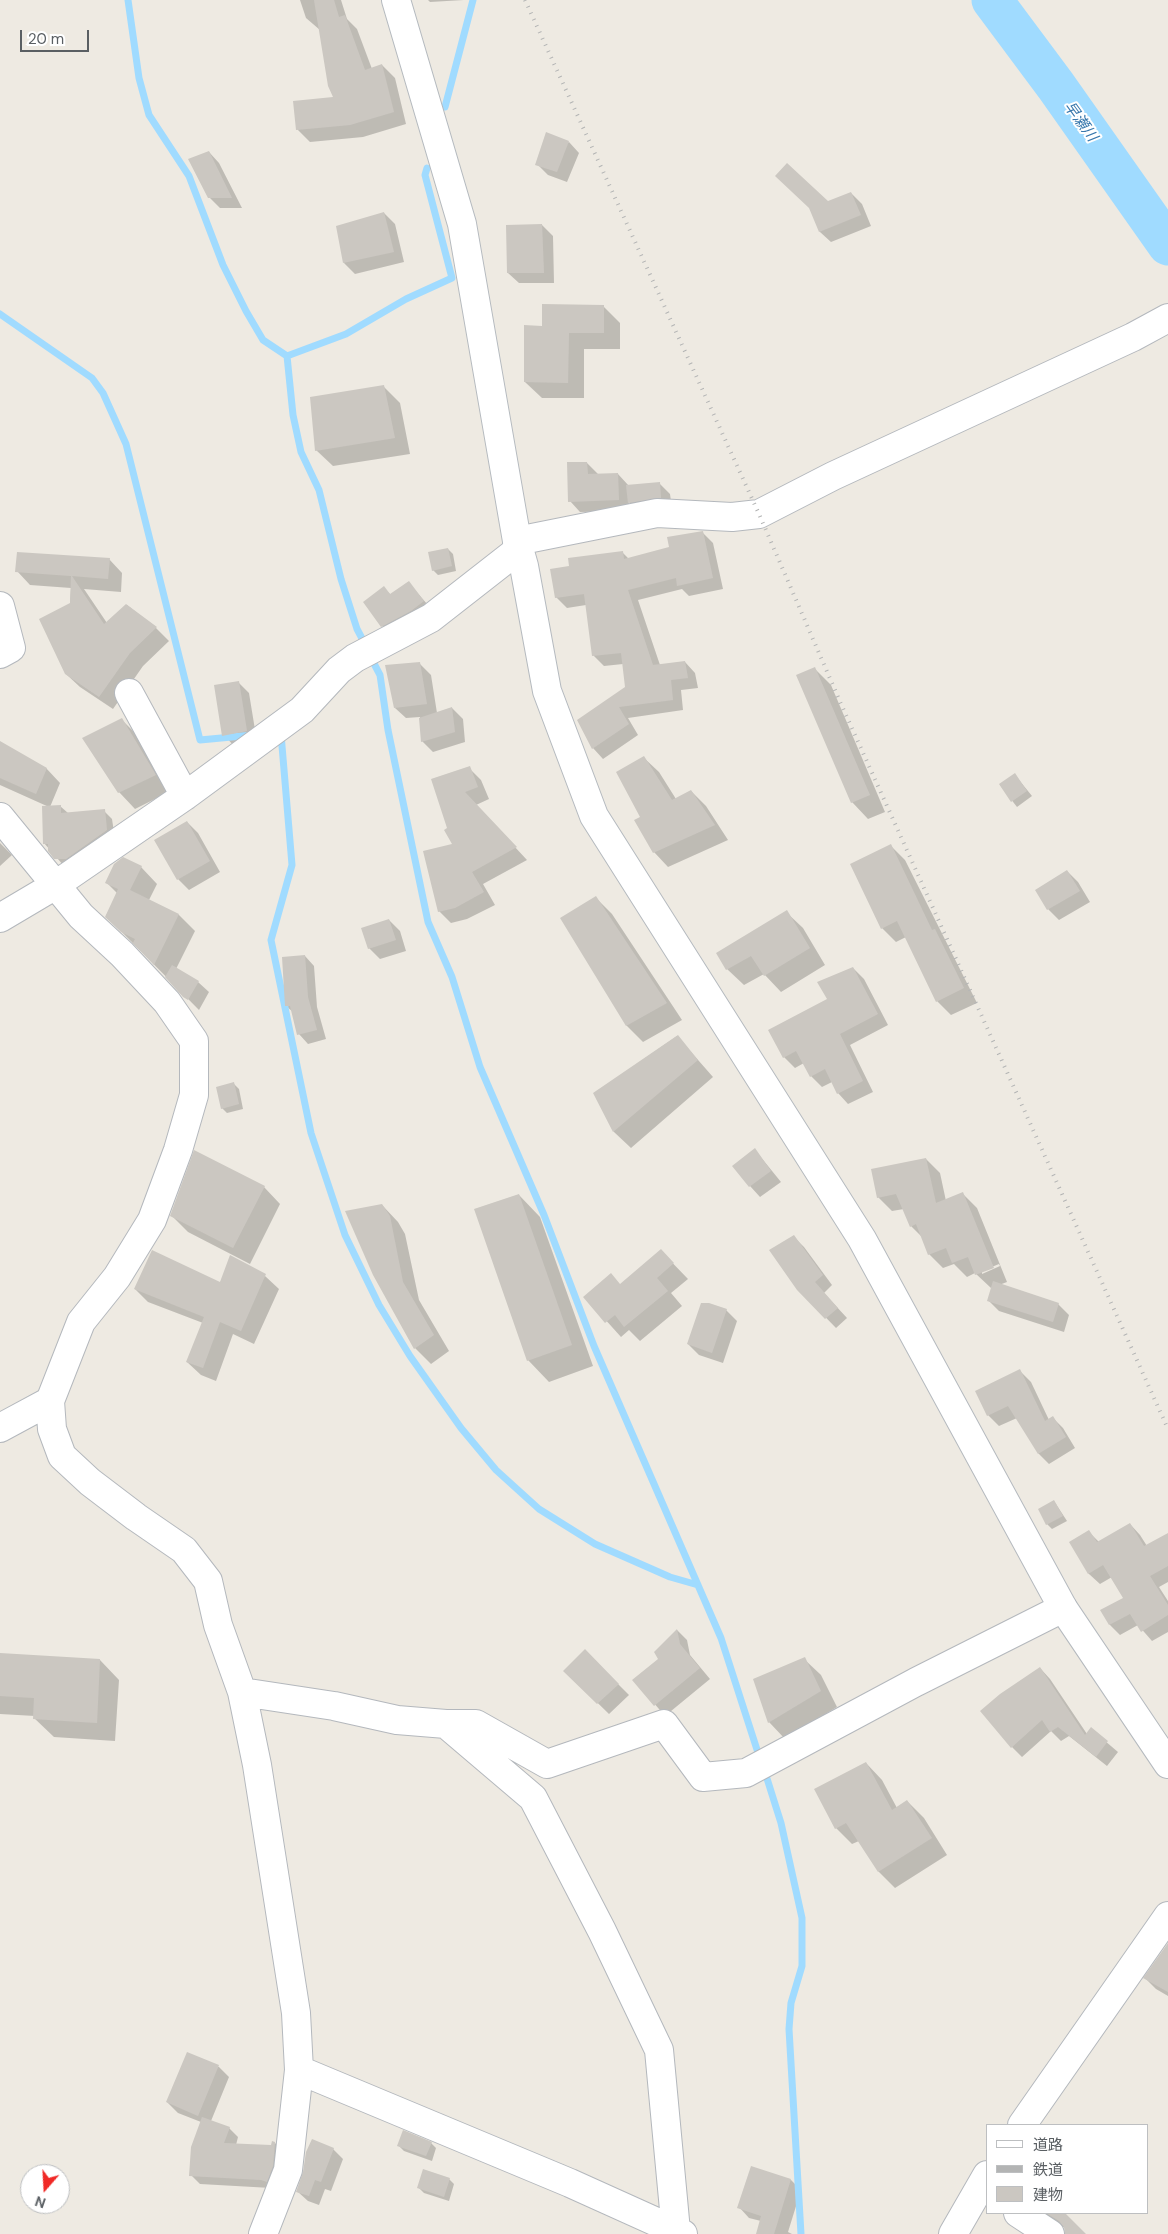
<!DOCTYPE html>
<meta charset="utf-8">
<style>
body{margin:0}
#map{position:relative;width:1168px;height:2234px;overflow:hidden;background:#eeeae2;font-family:"DM Sans","Noto Sans JP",sans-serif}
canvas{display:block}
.legend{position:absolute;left:986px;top:2124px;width:162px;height:90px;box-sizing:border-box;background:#fff;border:1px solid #bdbfc1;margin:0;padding:6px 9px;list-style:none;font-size:15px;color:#5a5f63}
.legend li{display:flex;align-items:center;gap:10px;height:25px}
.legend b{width:25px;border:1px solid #bdbfc1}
.north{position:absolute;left:20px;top:2164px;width:50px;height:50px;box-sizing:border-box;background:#fff;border:1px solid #bdbfc1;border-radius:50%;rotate:199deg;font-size:14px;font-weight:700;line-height:20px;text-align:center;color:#5a5f63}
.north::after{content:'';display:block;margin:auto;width:18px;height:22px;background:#f02926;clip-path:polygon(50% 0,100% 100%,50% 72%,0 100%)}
.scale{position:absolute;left:20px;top:30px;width:69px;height:22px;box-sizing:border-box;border:2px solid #5a5f63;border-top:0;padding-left:6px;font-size:15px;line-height:18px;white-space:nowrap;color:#5a5f63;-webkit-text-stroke:4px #fff;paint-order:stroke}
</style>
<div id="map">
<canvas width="1168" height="2234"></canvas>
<ul class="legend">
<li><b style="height:6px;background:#fff"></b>道路</li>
<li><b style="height:6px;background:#b3b4b4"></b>鉄道</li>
<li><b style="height:14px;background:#cbc7c1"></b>建物</li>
</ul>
<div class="north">N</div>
<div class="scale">20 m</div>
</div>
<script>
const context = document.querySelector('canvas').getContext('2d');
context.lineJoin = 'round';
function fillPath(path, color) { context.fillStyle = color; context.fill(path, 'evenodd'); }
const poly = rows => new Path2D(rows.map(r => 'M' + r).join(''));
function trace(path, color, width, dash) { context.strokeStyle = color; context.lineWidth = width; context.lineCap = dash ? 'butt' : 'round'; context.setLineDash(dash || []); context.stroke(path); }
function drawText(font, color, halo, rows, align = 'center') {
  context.font = font + ' "DM Sans","Noto Sans JP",sans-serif'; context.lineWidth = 4; context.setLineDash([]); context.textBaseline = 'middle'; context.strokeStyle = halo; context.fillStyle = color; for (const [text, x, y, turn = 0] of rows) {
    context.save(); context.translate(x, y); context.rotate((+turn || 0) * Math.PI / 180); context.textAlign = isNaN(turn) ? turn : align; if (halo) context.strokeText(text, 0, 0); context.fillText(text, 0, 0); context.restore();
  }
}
fillPath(poly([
 [300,0,341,0,347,19,357,29,372,69,382,65,395,78,406,124,363,137,310,142,297,129,335,98,320,30,306,18],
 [428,0,464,0,430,2],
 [569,142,579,153,567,182,548,175,537,164],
 [209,152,219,163,242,208,220,208,209,197],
 [851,193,862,204,871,226,831,242,820,232,811,209],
 [384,213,395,224,404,262,355,274,344,263,337,227],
 [542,225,553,236,554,283,519,283,508,273],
 [603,306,620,323,620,349,584,349,584,398,542,398,525,382,543,327],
 [384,387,400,403,410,454,333,466,316,450],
 [587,463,598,474,618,474,629,486,659,483,670,494,672,508,640,513,629,502,630,511,580,512,570,501],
 [702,532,713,543,723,589,689,596,682,589,638,600,660,665,685,662,695,673,698,688,681,690,683,710,628,718,638,735,603,759,593,748,627,687,623,664,604,666,593,655,586,605,567,608,556,597,571,567,622,552,629,559,671,548],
 [448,549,453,554,456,571,438,575,433,570],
 [109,559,122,573,121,592,84,589,107,623,127,605,156,628,169,641,143,666,113,709,80,687,66,674,71,588,30,585,17,571],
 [408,582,434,612,393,637,382,626,384,588,391,595],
 [420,664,431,675,437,713,452,708,463,719,465,742,433,752,422,741,420,717,406,718,395,708],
 [815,669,831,685,885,812,868,819,852,802],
 [238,682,249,693,257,742,234,746,224,735],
 [122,720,138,736,171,791,135,809,119,792],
 [0,745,46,768,60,783,50,807,60,806,68,813,104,811,112,819,115,839,64,866,44,843,49,807,0,785],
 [644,758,659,772,676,799,691,791,706,806,728,840,668,867,654,852,641,817],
 [469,768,481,780,489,799,476,805,527,860,483,884,495,905,467,919,451,923,439,911],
 [1015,775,1032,796,1017,807,1000,785],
 [187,822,198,833,220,872,189,890,178,879],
 [0,843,12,855,0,866],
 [891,846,905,860,977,1003,951,1015,937,1001,906,937,896,942,882,928],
 [141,867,157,884,149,900,179,915,195,931,176,969,198,982,209,992,199,1010,106,916,117,893,106,882],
 [1067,871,1078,882,1090,902,1059,920,1048,909,1037,890],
 [596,898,612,914,682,1020,643,1042,627,1026,562,918],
 [786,912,803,928,825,965,781,992,764,974,744,985,727,969],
 [389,920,400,931,406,951,380,959,369,948],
 [305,956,314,966,317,1007,326,1039,308,1044,299,1034,293,1012,286,1006],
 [853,968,864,979,888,1025,850,1045,873,1092,848,1104,838,1093,832,1082,822,1087,811,1076,804,1063,795,1068,784,1057],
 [677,1036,713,1077,631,1148,614,1132,595,1093],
 [234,1084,239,1089,243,1109,227,1113,222,1108],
 [755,1150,781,1182,760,1197,750,1186],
 [926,1159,940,1173,946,1201,963,1194,977,1208,1007,1282,999,1285,1058,1304,1069,1315,1064,1332,999,1311,988,1300,992,1288,991,1288,975,1273,967,1277,954,1264,943,1268,929,1254,923,1238,911,1226,904,1209,892,1211,878,1197],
 [999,1264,1000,1266,982,1274,982,1271],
 [264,1187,280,1204,250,1264,188,1232,172,1216],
 [519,1195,540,1217,593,1366,549,1382,528,1360],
 [382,1205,398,1222,405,1234,419,1300,449,1351,431,1364,415,1348],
 [794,1237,804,1247,832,1285,824,1293,847,1318,836,1328,798,1289],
 [661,1251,688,1279,671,1293,682,1306,640,1341,629,1330,621,1337,585,1297,621,1285],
 [231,1257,265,1276,279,1289,254,1344,233,1334,216,1381,201,1375,187,1362,203,1323,148,1302,135,1289,220,1283],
 [726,1310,737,1321,723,1363,699,1355,688,1344],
 [1020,1371,1031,1382,1049,1420,1052,1417,1063,1428,1075,1448,1049,1464,1039,1454,1017,1418,999,1426,988,1415],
 [1054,1501,1067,1521,1052,1529,1047,1524],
 [1130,1524,1140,1535,1147,1546,1168,1535,1168,1582,1159,1587,1168,1601,1168,1632,1152,1641,1138,1625,1120,1635,1110,1625,1102,1611,1125,1599,1112,1577,1100,1584,1089,1574,1071,1543,1089,1532,1099,1542],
 [677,1630,687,1640,690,1655,710,1679,665,1716,634,1680,660,1659],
 [585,1651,629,1695,609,1714,565,1671],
 [0,1654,100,1660,119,1680,115,1741,54,1737,34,1718,35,1716,0,1714],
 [804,1659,821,1675,837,1707,785,1739,769,1722],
 [1040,1668,1050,1679,1087,1734,1091,1729,1118,1752,1107,1766,1069,1736,1061,1741,1051,1731,1022,1757,1012,1747],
 [866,1763,882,1780,897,1808,907,1801,924,1818,947,1855,895,1888,879,1872,859,1841,852,1844,836,1828],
 [1168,1945,1168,1996,1156,1989,1145,1978],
 [188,2054,219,2067,229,2077,211,2121,229,2128,238,2137,236,2145,271,2147,275,2143,284,2152,271,2188,200,2184,191,2175,201,2122,178,2113,167,2102],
 [431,2143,436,2148,432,2161,404,2151,399,2146],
 [333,2149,343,2159,331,2191,325,2189,319,2205,308,2201,298,2192],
 [752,2168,791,2180,801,2190,788,2232,792,2234,757,2234,761,2221,749,2218,739,2207],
 [449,2179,454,2184,449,2201,424,2193,419,2188],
 [1042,2213,1063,2213,1084,2234,1066,2234,1065,2228]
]), '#0003');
trace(poly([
 [128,0,139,78,149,115,189,176,223,265,246,311,263,340,287,356,293,415,301,452,319,490,341,579,357,629,366,646],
 [445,107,473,0],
 [0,314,92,378,103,393,126,444,200,740,253,735],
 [287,356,346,334,406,299,452,278,425,175,427,168],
 [370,656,380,675,388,730,428,922,452,977,480,1067,544,1215,594,1346,721,1638,760,1759],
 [281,734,292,865,271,940,311,1133,345,1235,379,1305,410,1356,461,1428,496,1470,539,1509,595,1544,670,1577,698,1585],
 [764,1769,781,1823,802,1918,802,1966,791,2003,789,2029,801,2234]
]), '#a0dbff', 7);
trace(poly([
 [992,0,1056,86,1168,245]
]), '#a0dbff', 41);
fillPath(poly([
 [314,0,334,0,339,17,345,15,365,70,382,64,394,112,350,125,296,130,293,101,333,97,328,86],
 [546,132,569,141,557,172,535,165],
 [209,151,232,198,208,198,188,159],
 [787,163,828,201,851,192,861,215,819,232,809,208,775,176],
 [384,212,394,252,343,263,336,226],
 [542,224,544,273,507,273,506,225],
 [542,304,604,305,604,333,569,333,568,383,524,382,524,325,542,326],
 [384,385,395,438,315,451,310,397],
 [567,462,587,462,588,474,618,473,619,500,568,502],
 [660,482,661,498,628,503,626,485],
 [703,531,713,578,677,586,676,578,628,590,653,665,685,661,688,678,671,680,673,700,619,707,629,724,592,749,577,720,625,687,621,653,592,656,584,594,555,598,550,569,569,566,568,558,623,551,624,559,669,547,667,537],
 [448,548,452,566,432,571,428,552],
 [17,552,110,558,108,579,72,576,104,624,126,604,157,627,130,653,99,697,65,674,39,619,70,603,71,576,15,572],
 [409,581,424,601,411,611,381,627,363,602,384,586,390,594],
 [420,662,427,704,394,708,385,665],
 [815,667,870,795,851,803,796,675],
 [239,681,247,731,222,736,214,685],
 [452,707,455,732,421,742,419,718],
 [122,718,156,775,118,793,82,738],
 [0,741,47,768,36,794,0,778],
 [644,756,672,800,691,790,715,825,653,853,634,820,640,817,616,772],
 [470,766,478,787,465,792,517,847,472,872,484,892,455,908,438,912,423,851,452,844,444,830,447,828,431,779],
 [1015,773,1027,791,1011,802,999,784],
 [61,805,61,813,105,809,107,830,66,859,54,859,48,851,48,844,43,844,42,806],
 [187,821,210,861,177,880,154,840],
 [891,844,932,930,935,929,964,988,936,1002,897,921,881,929,850,864],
 [123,857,142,866,130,890,179,914,154,965,133,943,135,939,121,932,105,917,118,889,105,883,114,864],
 [1067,870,1080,891,1047,910,1035,890],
 [596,896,667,1003,626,1026,560,918],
 [787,910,810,948,764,976,751,956,726,970,716,953],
 [389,919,396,940,368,949,361,928],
 [305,955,308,997,317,1030,297,1035,290,1006,285,1006,282,957],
 [172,965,199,981,188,1000,183,997,165,977],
 [853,967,878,1014,840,1034,863,1081,837,1094,825,1069,810,1077,796,1051,783,1058,768,1030,827,999,817,982],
 [678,1035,698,1060,613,1132,593,1093],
 [234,1082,239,1104,221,1109,216,1087],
 [755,1148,771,1171,749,1187,732,1166],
 [194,1150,265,1186,233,1248,170,1216],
 [926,1158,936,1203,963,1192,994,1268,975,1275,968,1257,952,1263,946,1248,928,1255,916,1224,910,1227,896,1194,877,1198,871,1169],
 [519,1194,572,1345,527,1361,474,1209],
 [382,1204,390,1216,403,1282,434,1335,414,1349,373,1275,345,1211],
 [794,1235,823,1275,815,1282,838,1308,825,1319,797,1290,769,1250],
 [661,1249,674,1263,657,1278,668,1291,624,1327,615,1315,605,1323,583,1297,611,1273,620,1284],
 [152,1250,220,1282,230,1255,266,1274,241,1331,220,1322,203,1368,186,1362,204,1317,134,1289],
 [993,1281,1059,1303,1053,1322,987,1301],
 [701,1303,709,1303,727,1309,712,1353,687,1344],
 [1020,1369,1045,1421,1053,1416,1066,1437,1038,1454,1008,1406,987,1416,975,1391],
 [1054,1500,1063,1516,1046,1525,1038,1509],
 [1130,1523,1144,1546,1168,1533,1168,1566,1150,1576,1168,1605,1168,1615,1141,1632,1130,1614,1109,1625,1100,1610,1123,1598,1103,1565,1088,1574,1069,1542,1089,1530,1097,1542],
 [677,1629,680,1644,700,1668,654,1706,632,1680,658,1659,654,1652],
 [585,1649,619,1684,597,1704,563,1671],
 [0,1653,100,1659,97,1723,33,1719,34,1698,0,1696],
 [805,1657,821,1691,768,1723,753,1679],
 [1040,1667,1085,1735,1091,1727,1108,1741,1096,1757,1058,1727,1050,1732,1042,1720,1011,1748,980,1711,1000,1694],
 [866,1762,892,1810,907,1800,932,1838,878,1872,846,1823,835,1829,814,1789],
 [1168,1943,1168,1992,1143,1978],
 [187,2052,219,2065,198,2116,166,2102],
 [202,2117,230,2127,224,2143,271,2145,272,2141,275,2142,273,2166,267,2182,261,2180,189,2176,191,2147],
 [403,2130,432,2142,426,2156,397,2146],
 [312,2139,334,2148,321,2182,315,2180,309,2196,296,2192,303,2172,306,2152],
 [751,2166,791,2179,774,2234,756,2234,761,2216,737,2208],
 [423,2169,450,2178,444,2197,417,2188],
 [1046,2213,1065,2213,1086,2234,1065,2234,1064,2227,1059,2221]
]), '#cbc7c1');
const street = poly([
 [517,541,657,513,732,517,759,514,833,476,1133,337,1168,318],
 [0,606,11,648,0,654],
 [129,693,185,796],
 [0,817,81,916,122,954,167,1002,194,1041,194,1095,178,1150,152,1220,117,1277,81,1322,50,1401,52,1429,62,1456,90,1482,136,1517,184,1550,208,1581,218,1625,242,1692,257,1765,296,2013,299,2070,288,2170,263,2234],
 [0,918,54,886,185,796,302,710,339,670,355,658,431,618,518,550],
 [0,1428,50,1401],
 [242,1692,334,1706,397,1720,446,1724,476,1724,547,1764,664,1724,703,1777,746,1773,916,1682,1063,1608],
 [446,1724,533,1798,602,1931,659,2050,676,2231],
 [299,2070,570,2183,683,2234],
 [1022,2125,1168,1916],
 [1018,2213,1050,2234],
 [953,2234,987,2175]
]);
const secondary = poly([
 [396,0,462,224,517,541,524,566,547,691,594,816,862,1239,1063,1608,1168,1764]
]);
trace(street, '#b4b8bd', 30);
trace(secondary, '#b5babf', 30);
trace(street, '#fff', 28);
trace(secondary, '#fff', 28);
trace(poly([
 [525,0,759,514,841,704,1168,1429]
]), '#b3b4b4', 4, [1, 6]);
drawText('italic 15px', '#3777ac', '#fff', [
 ["早瀬川",1080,122,54]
]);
</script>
